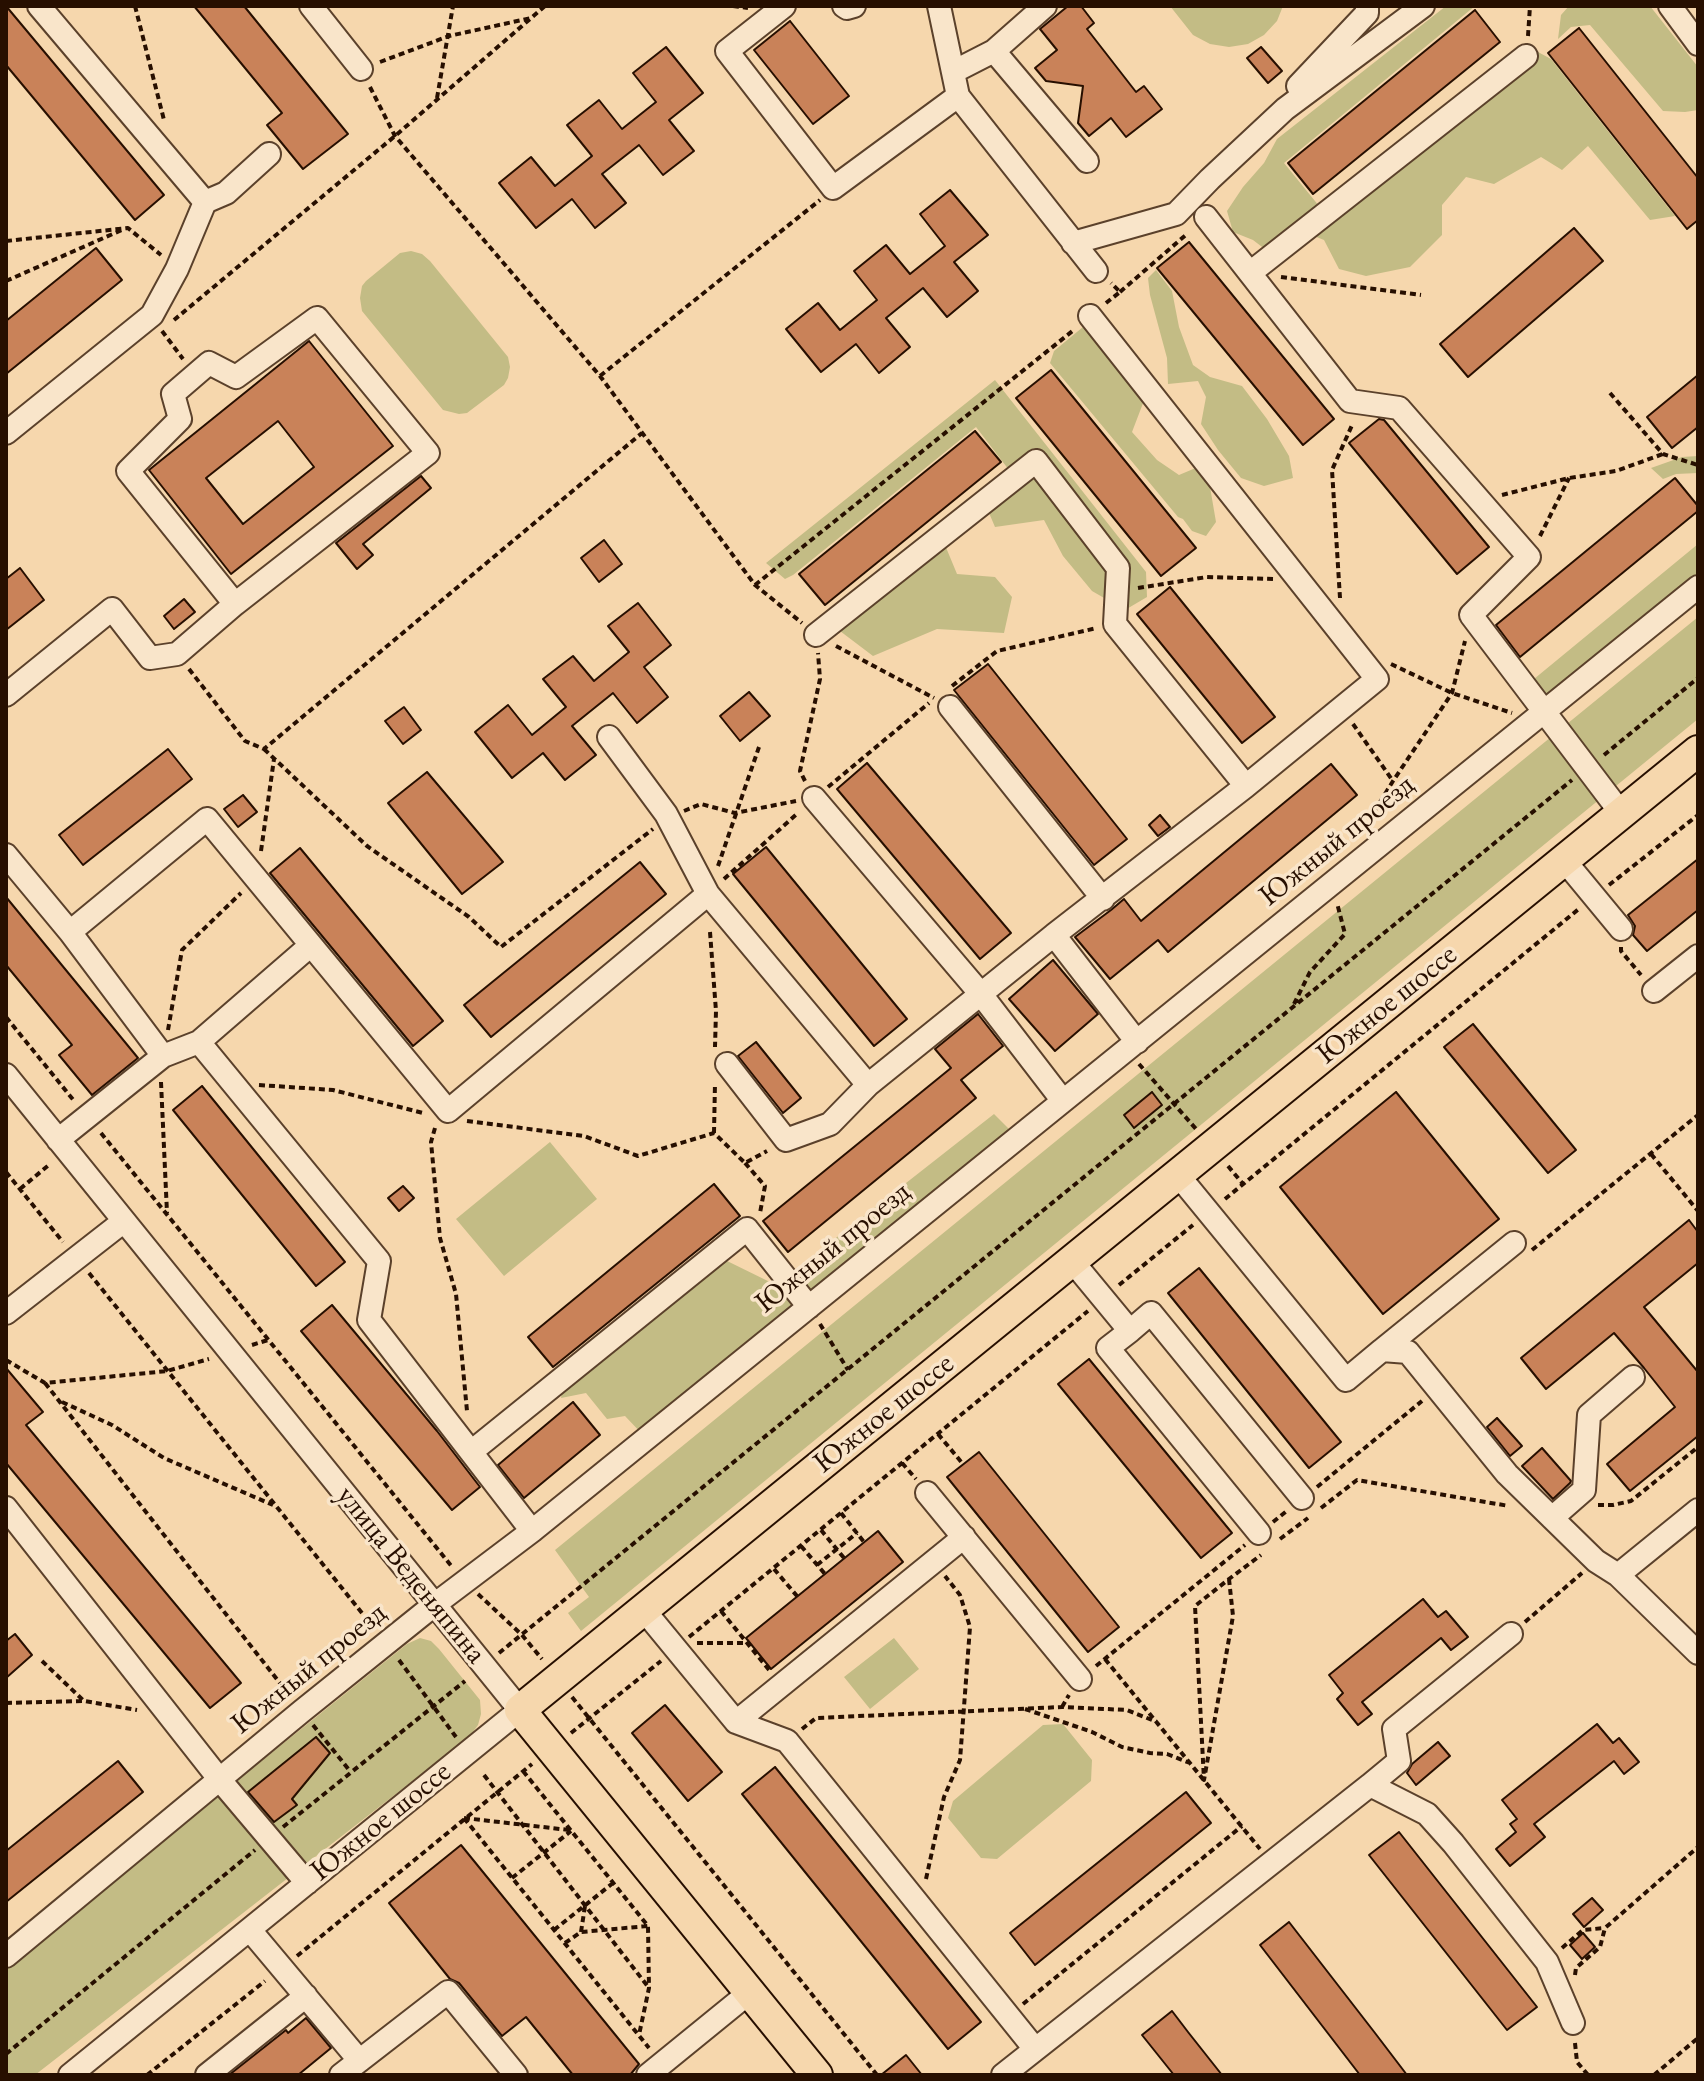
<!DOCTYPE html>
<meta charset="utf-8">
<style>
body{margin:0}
#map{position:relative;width:1704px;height:2081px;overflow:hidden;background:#f6d7ad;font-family:"EB Garamond",serif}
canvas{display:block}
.frame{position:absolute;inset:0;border:8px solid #270f00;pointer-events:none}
</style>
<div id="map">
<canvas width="1704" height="2081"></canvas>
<div class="frame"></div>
</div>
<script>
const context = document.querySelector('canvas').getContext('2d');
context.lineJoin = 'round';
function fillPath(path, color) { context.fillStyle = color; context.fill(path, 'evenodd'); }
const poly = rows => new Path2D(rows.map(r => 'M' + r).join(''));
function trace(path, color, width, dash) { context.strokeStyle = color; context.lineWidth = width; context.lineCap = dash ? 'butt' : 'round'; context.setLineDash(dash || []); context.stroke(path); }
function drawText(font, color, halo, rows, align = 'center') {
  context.font = font + ' "EB Garamond",serif'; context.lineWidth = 7; context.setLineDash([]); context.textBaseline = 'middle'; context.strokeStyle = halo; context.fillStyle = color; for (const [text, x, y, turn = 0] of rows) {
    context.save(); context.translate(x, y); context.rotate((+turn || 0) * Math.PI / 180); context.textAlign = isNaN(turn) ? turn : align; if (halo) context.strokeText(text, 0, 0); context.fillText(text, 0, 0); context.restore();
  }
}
fillPath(poly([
 [1170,6,1283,6,1277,21,1264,35,1248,44,1229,47,1210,44,1193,35],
 [1446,6,1475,6,1284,163,1328,217,1538,52,1551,59,1675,216,1650,220,1588,146,1562,170,1541,157,1494,184,1466,177,1442,205,1442,235,1410,267,1366,276,1339,269,1324,240,1314,236,1283,263,1253,240,1233,232,1227,211,1243,187,1264,163,1277,139],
 [1569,6,1650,6,1698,67,1698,110,1685,112,1663,111,1590,25,1571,27,1558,39,1561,15],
 [411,251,422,254,430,261,508,357,510,367,508,378,504,385,467,413,459,414,443,410,362,311,360,298,362,286,366,281,400,253],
 [1156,270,1172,291,1179,327,1193,365,1210,377,1242,386,1267,419,1289,456,1293,478,1264,486,1241,478,1218,450,1201,424,1206,397,1198,381,1168,384,1167,358,1150,295,1148,278],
 [1083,327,1145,398,1132,432,1157,460,1179,475,1198,467,1210,487,1216,522,1206,536,1192,531,1183,519,1178,517,1050,363,1054,351],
 [995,380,1146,572,1147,597,1125,610,1092,591,1063,556,1044,520,995,527,981,494,1009,470,976,427,793,575,785,579,766,563],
 [1698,456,1698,473,1676,474,1663,479,1651,468,1682,457],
 [1698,544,1698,590,1553,696,1538,692,1534,679],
 [945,545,957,574,995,577,1012,597,1004,633,937,629,873,656,840,631],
 [1698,617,1698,719,581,1631,568,1613,589,1597,555,1550],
 [994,1114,1017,1137,644,1436,625,1416,607,1419,586,1393,561,1398,564,1382,723,1259,776,1285],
 [550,1142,597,1199,504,1276,456,1219],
 [420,1638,431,1641,439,1649,480,1700,481,1714,478,1725,469,1737,35,2075,6,2075,6,1966,407,1644],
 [894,1638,919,1669,870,1709,844,1677],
 [1063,1724,1092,1760,1091,1781,997,1859,981,1858,948,1818,953,1801,1043,1725]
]), '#c3bc85');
const building = poly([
 [6,6,164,195,135,220,6,65,6,6],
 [194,6,244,6,348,134,303,169,267,125,282,113,194,6],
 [1068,6,1081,6,1094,23,1087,29,1136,92,1144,86,1162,109,1126,137,1111,118,1089,136,1078,123,1083,86,1046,81,1035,68,1057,50,1040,29,1068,6],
 [1475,10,1500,42,1313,194,1288,163,1475,10],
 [790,21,849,96,813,124,754,50,790,21],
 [1579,28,1698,178,1698,220,1687,229,1548,53,1579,28],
 [666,47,703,93,669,120,694,151,663,175,639,145,602,174,626,203,595,228,572,199,536,228,499,183,531,157,555,186,592,156,567,125,599,100,622,129,656,102,633,73,666,47],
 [1261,47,1282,71,1268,83,1247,58,1261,47],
 [950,190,988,235,954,262,978,291,947,317,923,288,886,318,910,347,879,373,856,344,821,372,786,329,818,303,840,330,877,300,854,271,886,245,910,274,945,246,920,214,950,190],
 [1574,228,1603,261,1468,377,1440,344,1574,228],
 [1189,242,1334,419,1303,445,1157,268,1189,242],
 [96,248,122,280,6,374,6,321,96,248],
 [309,341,393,446,231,574,149,470,309,341],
 [278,421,314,467,243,524,206,478,278,421],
 [1051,370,1196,548,1161,576,1016,398,1051,370],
 [1698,375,1698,427,1672,448,1647,417,1698,375],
 [1379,419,1384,420,1489,547,1457,574,1349,443,1379,419],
 [975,431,1001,462,825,605,799,574,975,431],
 [421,476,431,488,363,544,373,555,357,569,336,543,421,476],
 [1675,478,1698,506,1698,511,1520,657,1496,625,1675,478],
 [604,540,622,564,599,582,581,558,604,540],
 [20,568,44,600,6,630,6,579,20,568],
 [1170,587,1275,717,1242,743,1137,614,1170,587],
 [184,599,195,612,174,629,164,616,184,599],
 [638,603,671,645,644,667,668,697,637,723,613,693,572,726,596,755,565,780,543,753,512,778,475,732,508,705,532,735,566,707,543,679,573,656,594,681,629,652,608,626,638,603],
 [988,664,1127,839,1094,865,954,690,988,664],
 [749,692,770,716,740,741,720,716,749,692],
 [404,707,421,730,403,744,385,721,404,707],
 [168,749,192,779,83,865,59,835,168,749],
 [867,763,1011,933,980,959,837,789,867,763],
 [1331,764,1357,795,1168,952,1158,940,1110,979,1075,937,1111,910,1124,899,1141,921,1331,764],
 [427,772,503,862,462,894,388,803,427,772],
 [243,795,257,812,238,827,224,809,243,795],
 [1160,815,1170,827,1158,836,1149,825,1160,815],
 [766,847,907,1019,874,1046,733,874,766,847],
 [300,848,443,1021,413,1046,270,873,300,848],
 [1698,859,1698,910,1647,951,1633,935,1635,926,1628,915,1698,859],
 [640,862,666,894,491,1037,464,1005,640,862],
 [6,897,138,1058,92,1095,59,1055,72,1045,6,965,6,897],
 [1053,960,1098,1014,1055,1051,1009,999,1053,960],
 [978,1014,1003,1046,961,1080,976,1098,788,1252,763,1221,951,1068,935,1049,978,1014],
 [1473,1024,1576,1150,1548,1173,1444,1047,1473,1024],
 [756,1042,801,1098,783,1113,738,1056,756,1042],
 [202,1086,345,1262,316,1286,173,1110,202,1086],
 [1152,1092,1162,1105,1134,1128,1124,1115,1152,1092],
 [1396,1092,1499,1219,1383,1314,1280,1187,1396,1092],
 [714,1184,740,1216,553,1367,528,1337,714,1184],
 [403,1186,414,1198,399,1211,388,1198,403,1186],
 [1689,1220,1698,1232,1698,1263,1644,1307,1698,1372,1698,1436,1630,1491,1607,1464,1675,1407,1644,1368,1614,1333,1546,1389,1521,1358,1689,1220],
 [1199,1268,1341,1442,1309,1468,1168,1293,1199,1268],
 [332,1305,437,1431,480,1487,452,1510,301,1331,332,1305],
 [1089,1359,1232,1533,1201,1558,1058,1384,1089,1359],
 [6,1368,43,1412,26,1425,241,1683,210,1708,6,1463,6,1368],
 [573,1402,600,1435,524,1498,498,1465,573,1402],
 [1497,1418,1522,1446,1510,1456,1487,1427,1497,1418],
 [1542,1448,1571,1481,1570,1483,1553,1499,1522,1466,1542,1448],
 [979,1452,1119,1627,1088,1652,947,1477,979,1452],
 [878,1531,903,1562,771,1669,746,1638,878,1531],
 [1423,1599,1438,1617,1446,1611,1468,1637,1451,1650,1441,1638,1362,1702,1372,1714,1358,1725,1337,1699,1343,1693,1329,1675,1423,1599],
 [15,1634,32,1655,6,1678,6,1641,15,1634],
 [665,1705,722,1772,688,1801,632,1733,665,1705],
 [1597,1724,1613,1743,1619,1738,1639,1762,1624,1774,1614,1761,1534,1824,1545,1837,1510,1866,1496,1849,1516,1832,1510,1824,1517,1819,1502,1800,1597,1724],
 [316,1737,330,1753,292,1799,297,1805,274,1822,248,1792,316,1737],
 [1438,1742,1450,1756,1416,1785,1407,1773,1412,1764,1438,1742],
 [118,1761,143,1792,6,1902,6,1851,118,1761],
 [775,1767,981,2022,948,2049,742,1794,775,1767],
 [1186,1792,1211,1823,1035,1965,1010,1933,1186,1792],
 [1399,1832,1537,2007,1507,2030,1369,1855,1399,1832],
 [461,1845,639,2064,630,2075,573,2075,526,2017,502,2036,459,1983,450,1979,389,1903,461,1845],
 [1592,1898,1603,1910,1584,1927,1573,1914,1592,1898],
 [1289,1922,1375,2033,1407,2075,1360,2075,1260,1945,1289,1922],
 [1583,1933,1595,1947,1582,1959,1570,1945,1583,1933],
 [1172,2011,1188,2032,1222,2075,1174,2075,1142,2035,1172,2011],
 [306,2018,331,2048,298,2075,229,2075,286,2030,288,2033,306,2018],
 [906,2055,922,2075,881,2075,906,2055]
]);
fillPath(building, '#c98259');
trace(building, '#270f00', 2);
const minor = poly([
 [39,6,205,202],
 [311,6,361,69],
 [784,6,727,51,833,188,958,96],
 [844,6,847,8,854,6],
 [939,6,958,96,1096,271],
 [1670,6,1698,44],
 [994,51,1045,6],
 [953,72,994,51,1087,161],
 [1298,86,1367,13,1367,6],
 [1206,217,1350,401,1399,408,1529,557,1471,615,1621,813],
 [1073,243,1176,214,1210,179,1285,109,1423,6],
 [1250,273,1526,56],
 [6,433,152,315,177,269,205,202,226,193,269,154],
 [816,635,1036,461,1118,568,1115,624,1246,786],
 [6,695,112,609,150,658,177,654,235,604,428,453,317,318,236,377,209,363,173,394,180,419,128,471,235,604],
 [950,707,1103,899],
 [609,737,666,814,708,894,868,1085,1054,935,1137,1042],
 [814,798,980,993,1063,1101],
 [6,855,70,932,163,1056,58,1140],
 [1564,860,1621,929],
 [70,932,207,819,448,1111,708,894],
 [1054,935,1246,786,1377,679,1090,316],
 [1654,991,1698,956],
 [199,1042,379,1261,369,1320,532,1531],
 [163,1056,199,1042,311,945],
 [727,1064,786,1140,830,1124,868,1085],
 [6,1075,520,1710,70,2075],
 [1178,1175,1346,1380,1382,1350,1408,1352,1507,1474,1596,1561,1618,1575,1698,1653],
 [1073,1262,1130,1331],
 [6,1313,124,1221],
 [1382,1350,1514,1243],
 [471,1452,747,1229,809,1307],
 [927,1493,1080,1679],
 [6,1508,220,1780,307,1883],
 [1552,1518,1584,1490,1589,1415,1633,1377],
 [1259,1533,1108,1348,1130,1331,1151,1313,1302,1498],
 [1618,1575,1698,1510],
 [643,1609,736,1722,964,1537],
 [736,1722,787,1741,1035,2049],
 [1370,1785,1399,1761,1394,1729,1511,1634],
 [250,1930,359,2060],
 [6,1956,302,1711,434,1605,532,1531,1698,587],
 [207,2075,306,1996],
 [341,2075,448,1992,516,2075],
 [648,2075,750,1992],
 [1003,2075,1370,1785,1427,1814,1453,1843,1547,1962,1573,2023]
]);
const major = poly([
 [817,2075,520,1710,1698,751]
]);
trace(minor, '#5b412b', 26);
trace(major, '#270f00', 34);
trace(poly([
 [135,6,164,120],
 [733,6,748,8],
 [1528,36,1530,6],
 [380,62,449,36,531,18],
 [370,87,395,136,600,376,755,585,802,623],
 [437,98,453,6],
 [6,241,128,228,161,255],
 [1281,277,1421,295],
 [6,281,124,229],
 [1120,292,1188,233],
 [1106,303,1120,292,1111,283],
 [174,320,395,136,545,6],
 [162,331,183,359],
 [600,376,820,200],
 [1610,393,1663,454,1698,465],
 [1502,495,1569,478,1616,471,1663,454],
 [1540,536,1569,478],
 [755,585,1075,329],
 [1138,588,1207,577,1273,579],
 [1340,598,1332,470,1353,423],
 [836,646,934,698],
 [1391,664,1452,693,1512,713],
 [189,669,245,741,264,749,642,433],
 [952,686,997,651,1097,628],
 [1353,724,1393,781],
 [264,749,367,846,469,917,501,947,653,829],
 [1604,755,1698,678],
 [805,781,800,771,820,679,818,653],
 [828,787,929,703],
 [684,811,701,804,735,813,796,801],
 [1364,828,1393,781,1452,693,1465,641],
 [261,851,274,759],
 [718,866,759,747],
 [724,879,798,813],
 [1609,885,1698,815],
 [710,932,716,1011,715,1047],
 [1621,947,1621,951,1641,975],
 [1294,1004,1310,972,1345,934,1337,903],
 [6,1017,75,1102],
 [168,1030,182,950,241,893],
 [1139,1064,1196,1129],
 [161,1082,167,1213],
 [259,1085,333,1090,423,1113],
 [467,1121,584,1136,638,1156,714,1133,745,1163,767,1151],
 [435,1128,431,1142,440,1238,456,1294,467,1411],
 [101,1133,453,1568],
 [714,1133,715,1083],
 [1651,1154,1698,1211],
 [745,1163,765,1186,760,1213],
 [1228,1166,1243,1184],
 [6,1172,63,1242],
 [20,1189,50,1164],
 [1225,1199,1580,908],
 [1532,1250,1698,1115],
 [89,1273,374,1628],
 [1119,1285,1193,1225],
 [820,1324,848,1370],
 [252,1345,268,1340],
 [6,1360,45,1383,167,1371,209,1359],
 [45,1383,290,1696],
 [62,1402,112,1425,164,1458,273,1505],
 [938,1434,963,1464],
 [902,1463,916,1479],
 [1317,1487,1422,1401],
 [1598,1505,1613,1505,1631,1501,1698,1447],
 [1321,1508,1357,1480,1509,1506],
 [841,1513,864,1542],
 [1273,1522,1288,1510],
 [821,1530,844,1558],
 [1280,1539,1308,1518],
 [801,1546,825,1574],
 [817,1565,857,1533],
 [774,1569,797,1596],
 [1229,1579,1233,1616,1204,1780,1195,1606,1229,1579,1261,1555],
 [478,1594,522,1635,542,1659],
 [721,1611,770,1671],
 [1525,1622,1582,1573],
 [689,1637,1088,1311],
 [697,1643,747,1643],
 [499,1653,1572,780],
 [1105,1659,1260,1849],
 [399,1660,456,1737],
 [42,1661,84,1701,137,1710],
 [1096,1666,1245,1545],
 [572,1697,877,2075],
 [6,1703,84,1701],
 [1062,1707,1069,1695],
 [1025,1709,1092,1732,1122,1747,1150,1753,1167,1754,1190,1763],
 [313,1725,350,1771],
 [802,1729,816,1718,1062,1707,1127,1710,1157,1722],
 [571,1733,661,1661],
 [523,1771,648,1926,649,1988,639,2035],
 [484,1775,649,1988],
 [464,1818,649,2048],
 [464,1818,569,1830],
 [283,1827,465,1681],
 [512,1878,571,1831],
 [926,1879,944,1797,960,1760,970,1627,960,1595,945,1576],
 [554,1930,613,1883],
 [581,1932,585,1906],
 [565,1943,581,1932,648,1926],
 [1562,1948,1583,1930,1605,1928],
 [297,1956,532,1764],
 [1575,1975,1576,1968,1600,1947,1605,1928,1698,1847],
 [1023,2004,1242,1826],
 [1575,2043,1577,2062,1588,2075],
 [6,2054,255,1850],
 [147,2075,265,1981],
 [1654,2075,1698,2038]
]), '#270f00', 4, [6, 4]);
trace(minor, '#f9e5ca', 22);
trace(major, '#f6d7ad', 30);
drawText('30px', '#270f00', '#f9e5ca', [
 ["Южный проезд",1337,841,-39],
 ["Южное шоссе",1387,1005,-39],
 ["Южный проезд",833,1248,-39],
 ["Южное шоссе",884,1414,-39],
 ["улица Веденяпина",411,1575,51],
 ["Южный проезд",309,1669,-39],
 ["Южное шоссе",381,1822,-39]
]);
</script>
